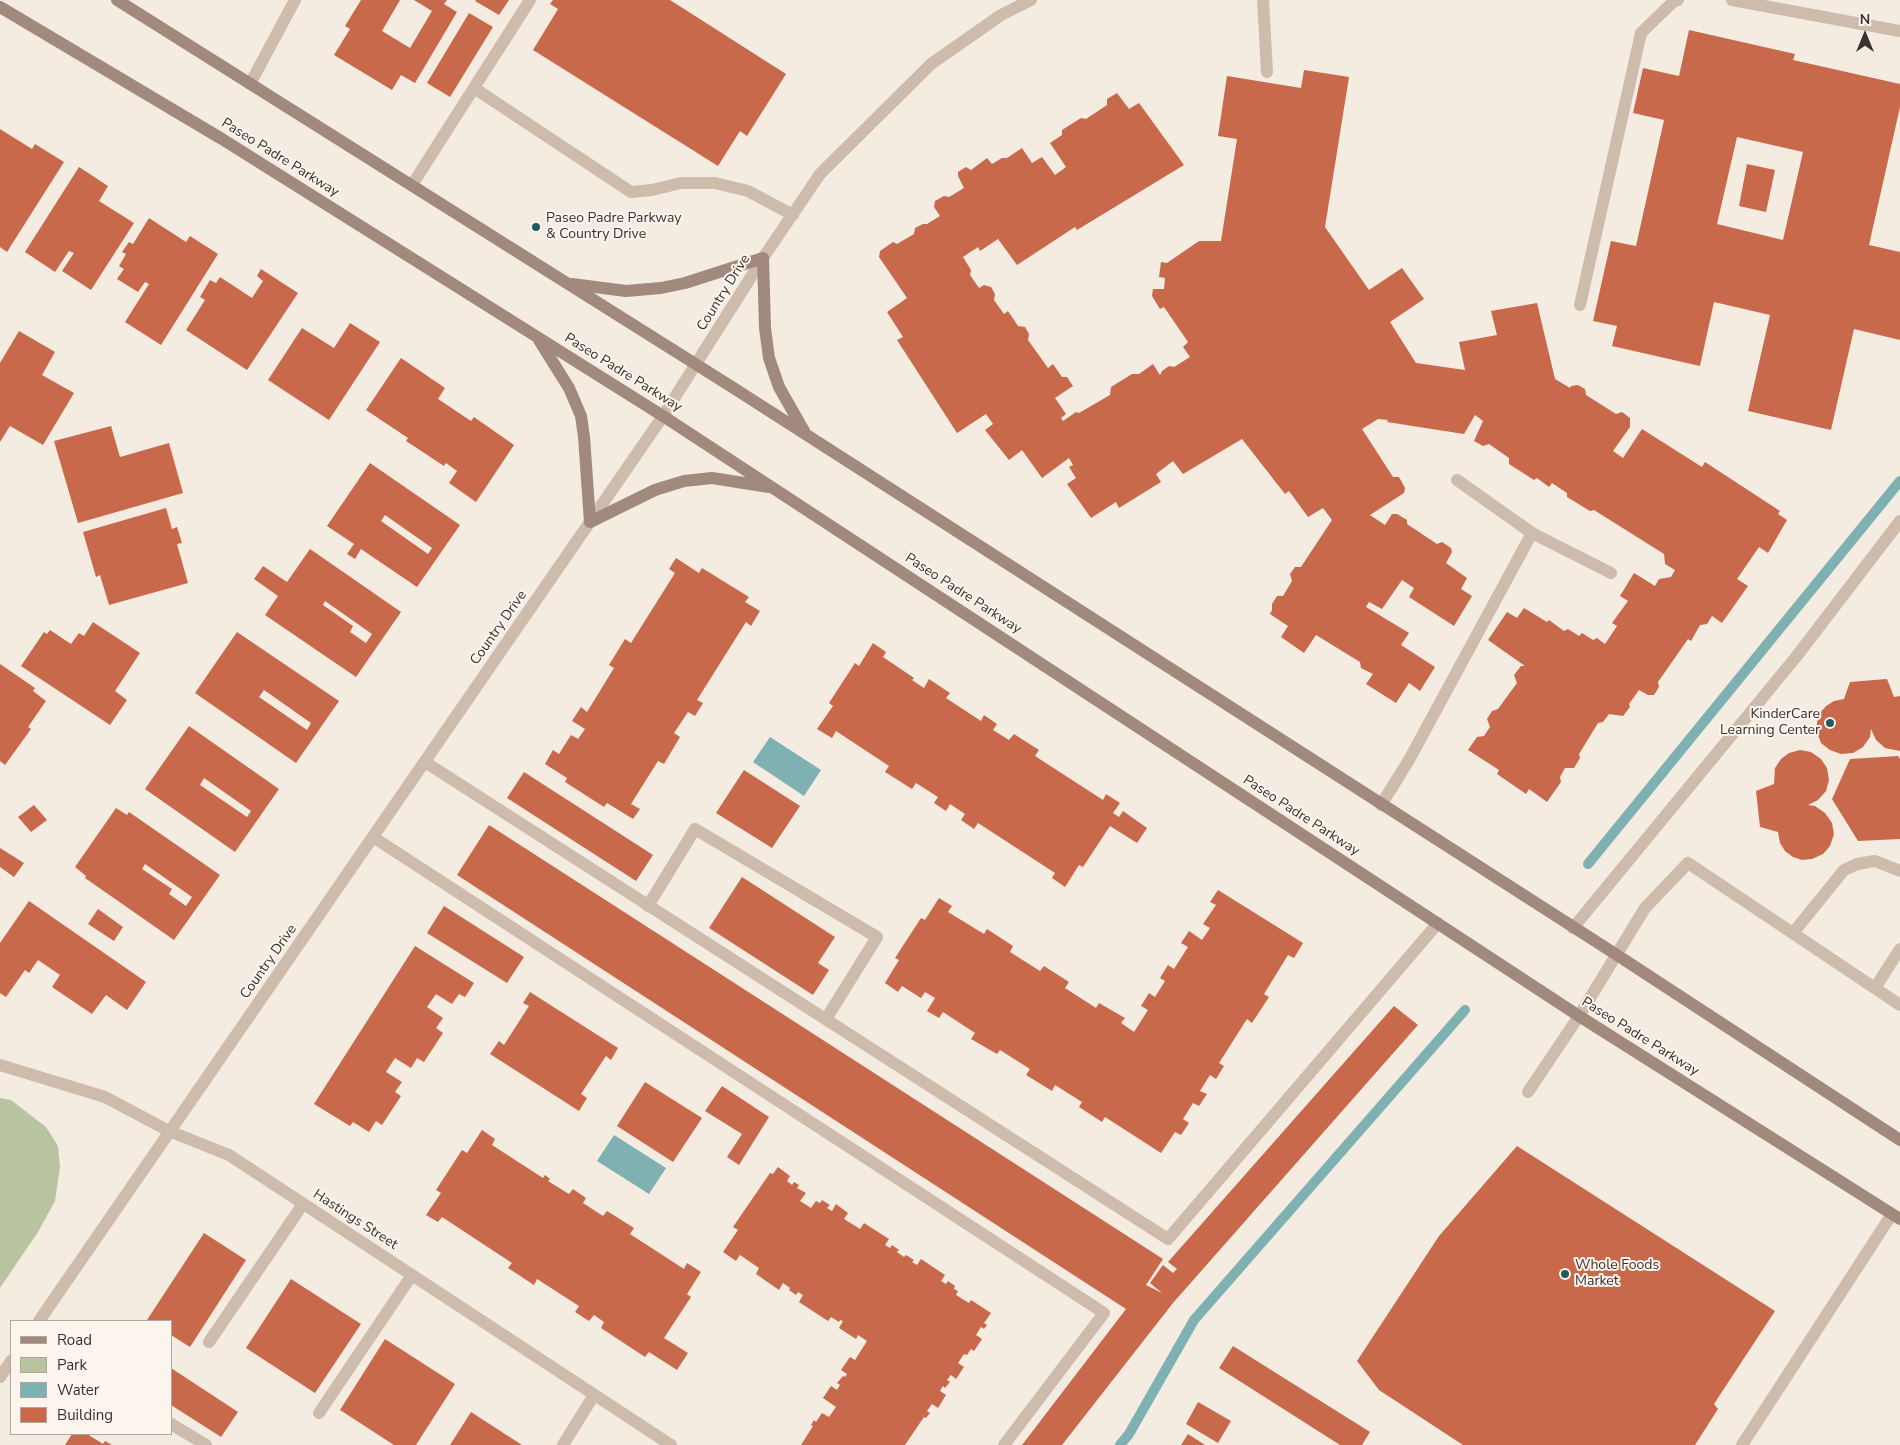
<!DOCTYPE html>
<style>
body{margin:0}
#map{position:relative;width:1900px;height:1445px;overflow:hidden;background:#f4ebe1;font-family:"Nunito Sans",sans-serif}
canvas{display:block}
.legend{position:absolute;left:10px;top:1320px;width:162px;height:115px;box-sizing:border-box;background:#fbf5ee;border:1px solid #aea6a0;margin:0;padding:6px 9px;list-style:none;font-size:15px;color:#3b302b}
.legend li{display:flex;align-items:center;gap:10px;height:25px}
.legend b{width:25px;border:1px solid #aea6a0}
.north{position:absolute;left:1840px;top:10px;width:50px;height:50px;-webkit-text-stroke:4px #fbf5ee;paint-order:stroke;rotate:0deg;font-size:14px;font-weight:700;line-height:20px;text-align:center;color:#3b302b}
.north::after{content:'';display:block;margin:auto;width:18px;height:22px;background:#3b302b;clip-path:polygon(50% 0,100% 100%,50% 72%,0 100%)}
</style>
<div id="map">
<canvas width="1900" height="1445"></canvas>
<ul class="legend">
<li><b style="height:6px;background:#a18a7d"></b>Road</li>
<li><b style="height:14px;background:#b8c4a0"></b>Park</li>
<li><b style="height:14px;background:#7fb0b2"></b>Water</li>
<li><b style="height:14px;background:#c8694b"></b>Building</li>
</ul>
<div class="north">N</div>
</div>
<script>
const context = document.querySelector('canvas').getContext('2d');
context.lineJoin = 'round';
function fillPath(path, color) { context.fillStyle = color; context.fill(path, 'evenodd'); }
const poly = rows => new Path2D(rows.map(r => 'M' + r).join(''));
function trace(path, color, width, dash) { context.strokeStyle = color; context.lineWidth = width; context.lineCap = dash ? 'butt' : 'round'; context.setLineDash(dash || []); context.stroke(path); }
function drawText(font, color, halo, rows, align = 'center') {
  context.font = font + ' "Nunito Sans",sans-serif'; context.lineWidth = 4; context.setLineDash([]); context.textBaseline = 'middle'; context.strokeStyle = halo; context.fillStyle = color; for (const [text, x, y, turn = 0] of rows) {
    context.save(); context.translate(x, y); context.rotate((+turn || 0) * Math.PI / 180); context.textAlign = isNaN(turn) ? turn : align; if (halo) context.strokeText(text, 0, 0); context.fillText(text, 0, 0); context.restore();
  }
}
fillPath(poly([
 [0,1098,11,1100,46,1127,58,1146,60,1167,55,1201,38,1232,0,1288]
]), '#b8c4a0');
fillPath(poly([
 [770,737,821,770,804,796,753,762],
 [614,1135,666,1168,649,1194,597,1161]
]), '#7fb0b2');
trace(poly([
 [1588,864,1900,481],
 [1120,1445,1129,1434,1194,1320,1465,1010]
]), '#7fb0b2', 10);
fillPath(poly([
 [361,0,400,0,382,31,410,48,432,11,414,0,447,0,444,4,457,12,415,83,401,75,392,90,334,55,350,29,345,26],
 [476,0,509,0,499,15,475,1],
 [553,0,670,0,786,74,747,136,740,131,718,166,533,50,558,9,550,4],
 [469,13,493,27,450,97,427,83],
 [1689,30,1795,54,1793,60,1900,84,1900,107,1869,245,1900,252,1900,340,1854,329,1831,430,1748,411,1770,315,1714,302,1700,366,1612,346,1617,326,1593,321,1611,241,1636,246,1664,120,1633,113,1643,68,1679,76],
 [1737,137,1803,152,1783,240,1717,224],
 [1304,70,1349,77,1325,227,1369,290,1402,268,1424,299,1390,322,1416,363,1465,370,1459,342,1497,335,1491,311,1537,303,1555,379,1570,388,1571,386,1578,385,1585,389,1586,395,1616,414,1622,412,1630,418,1630,427,1613,451,1623,458,1642,429,1702,467,1705,462,1780,511,1778,514,1787,520,1768,553,1759,547,1737,579,1748,586,1722,623,1712,616,1707,624,1700,625,1691,641,1688,639,1658,682,1659,687,1654,695,1648,695,1639,690,1629,704,1630,707,1623,716,1609,714,1603,722,1598,723,1579,754,1580,758,1574,768,1565,768,1560,777,1561,782,1547,802,1529,789,1526,794,1497,774,1499,770,1468,750,1477,737,1484,736,1490,727,1487,719,1492,711,1498,709,1517,683,1514,675,1521,666,1525,666,1488,640,1507,612,1517,618,1524,608,1547,622,1549,620,1564,631,1568,629,1579,636,1582,633,1593,640,1597,638,1605,644,1617,626,1612,623,1628,601,1620,596,1634,573,1655,586,1659,579,1671,577,1675,570,1665,564,1664,554,1594,510,1590,511,1567,497,1567,493,1552,483,1549,487,1537,478,1534,480,1509,464,1509,458,1489,444,1483,446,1474,441,1483,421,1475,415,1464,434,1387,422,1388,420,1378,419,1362,429,1393,477,1399,477,1405,488,1404,493,1370,515,1385,525,1392,514,1397,514,1407,520,1407,524,1437,544,1442,542,1451,548,1452,552,1446,563,1467,578,1461,589,1472,596,1454,626,1409,597,1414,588,1402,580,1382,609,1369,602,1366,607,1409,633,1401,645,1435,667,1420,691,1409,683,1396,703,1366,684,1373,674,1361,668,1360,662,1316,635,1304,653,1281,637,1288,626,1270,614,1272,610,1272,604,1277,596,1283,596,1292,581,1290,574,1295,567,1301,567,1332,520,1323,508,1308,517,1289,491,1285,494,1242,439,1183,474,1173,461,1156,474,1161,482,1119,508,1116,502,1091,518,1067,484,1076,478,1069,467,1073,465,1069,458,1042,478,1022,450,1009,460,985,430,993,424,986,414,957,433,897,340,903,337,887,312,907,298,879,257,880,251,893,242,897,244,914,234,915,228,923,224,927,224,940,216,934,207,935,201,944,196,949,197,964,188,958,176,958,172,966,167,971,170,987,158,992,164,1002,158,1007,158,1022,148,1032,163,1042,157,1055,175,1066,167,1050,143,1062,135,1062,130,1081,118,1086,119,1107,105,1107,99,1117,93,1129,109,1139,103,1184,165,1077,230,1075,227,1017,265,998,239,980,251,978,247,963,257,971,270,970,275,979,288,984,285,991,287,995,294,994,300,1004,314,1008,311,1018,326,1025,327,1029,334,1028,340,1048,368,1053,364,1062,377,1067,377,1073,386,1055,398,1066,414,1061,418,1063,421,1076,412,1079,413,1110,395,1111,387,1132,374,1139,374,1153,364,1160,375,1162,371,1169,366,1174,367,1190,357,1183,347,1188,342,1164,307,1160,309,1152,296,1153,289,1164,289,1165,278,1159,277,1161,262,1167,263,1199,241,1221,241,1237,139,1218,136,1227,76,1301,88],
 [0,129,32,149,35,144,64,162,7,252,0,247],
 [1747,164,1775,170,1766,212,1739,206],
 [79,167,108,186,99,201,134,223,91,290,62,271,74,253,69,251,55,272,25,252],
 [149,218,186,242,190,236,218,254,161,345,125,322,149,284,145,282,138,292,117,279,124,269,119,266,126,254,122,252,129,242,133,244],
 [261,269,298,293,247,370,186,330,205,300,200,297,210,280,216,283,220,277,252,298,263,281,257,276],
 [350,323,380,342,329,420,268,380,302,328,334,348],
 [19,331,55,352,42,375,74,393,43,445,10,426,0,442,0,363],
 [401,358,445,388,438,399,471,421,474,417,514,445,476,502,449,483,457,471,446,463,444,466,406,441,408,438,366,410],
 [111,426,120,457,169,443,183,493,78,523,54,441],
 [370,463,460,525,417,587,361,549,355,559,347,554,354,544,327,526],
 [385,515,432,548,428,554,381,521],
 [166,508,172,529,177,527,182,543,177,544,188,583,109,605,100,575,96,577,83,532],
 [310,549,401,612,356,677,265,615,278,596,254,579,263,566,287,582],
 [325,601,372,634,366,643,350,632,353,626,323,605],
 [676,558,699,573,702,568,749,597,745,602,760,611,751,626,746,622,697,700,703,703,695,716,688,712,674,733,680,737,664,764,658,761,631,804,640,809,633,819,607,803,604,807,565,782,567,778,545,764,553,750,559,754,571,735,578,739,585,729,572,721,581,707,587,712,614,668,609,665,625,639,631,643,675,573,669,569],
 [93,622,140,653,115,691,127,700,110,725,21,666,44,632,47,634,50,630,71,644,79,633,84,636],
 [237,632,339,701,296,763,195,693],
 [264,690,311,723,307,730,259,697],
 [873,643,886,652,883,657,914,678,912,680,924,688,929,679,950,693,946,698,981,721,984,715,997,724,993,730,1009,740,1014,734,1039,750,1035,756,1103,800,1106,794,1120,803,1113,813,1119,817,1123,811,1147,828,1137,843,1110,826,1083,867,1079,865,1065,887,1052,878,1055,873,978,823,974,829,961,820,965,814,950,804,946,811,934,803,938,797,916,783,912,789,885,772,889,766,836,731,832,738,817,729,833,706,829,703,855,663,859,666],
 [0,664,35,688,33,691,46,701,28,727,31,729,5,765,0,761],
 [1887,679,1894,697,1900,696,1900,751,1885,748,1876,740,1871,729,1870,737,1863,747,1853,753,1841,754,1830,750,1821,743,1817,732,1817,723,1820,713,1826,706,1834,701,1844,699,1850,682],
 [189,726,279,789,235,852,145,789],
 [204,778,251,811,247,817,200,785],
 [1800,750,1811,752,1821,759,1827,768,1829,780,1826,791,1818,800,1808,805,1815,806,1825,813,1832,823,1834,834,1830,846,1823,854,1812,859,1802,860,1793,857,1785,851,1780,843,1778,832,1760,827,1756,791,1774,784,1775,768,1781,759,1789,753],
 [1898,756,1900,759,1900,839,1858,841,1832,799,1850,759],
 [744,770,800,806,772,848,716,813],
 [524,772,653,855,636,881,507,798],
 [34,805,47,820,31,832,18,817],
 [116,808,127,815,129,812,220,875,174,940,85,878,86,876,75,867],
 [145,864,192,897,186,906,169,894,172,889,142,869],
 [489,825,1163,1259,1146,1285,1162,1293,1150,1283,1163,1265,1173,1273,1177,1269,1168,1262,1394,1006,1418,1025,1173,1303,1062,1445,1022,1445,1126,1309,457,875],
 [0,848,24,863,14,877,0,867],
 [742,877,835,937,818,963,829,970,813,995,709,928],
 [1218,890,1303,943,1294,958,1288,955,1264,994,1269,997,1252,1023,1247,1019,1219,1063,1224,1066,1216,1079,1210,1075,1200,1091,1207,1094,1199,1106,1193,1103,1183,1119,1189,1123,1181,1135,1175,1132,1161,1153,1105,1117,1102,1122,1079,1107,1082,1102,1055,1085,1052,1091,1026,1075,1030,1069,1000,1050,997,1054,971,1039,975,1033,943,1012,939,1018,927,1011,935,998,925,992,921,998,902,986,898,992,885,983,899,960,895,958,921,918,925,920,939,898,952,906,948,912,984,934,987,929,1013,946,1010,952,1040,971,1044,966,1069,982,1065,988,1096,1008,1099,1003,1125,1018,1121,1023,1134,1032,1148,1010,1141,1006,1149,993,1155,997,1165,981,1160,978,1168,965,1174,969,1188,947,1181,943,1189,931,1202,940,1210,928,1203,924,1216,905,1210,902],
 [29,901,146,982,127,1010,106,995,92,1014,52,987,60,975,38,960,29,973,25,970,6,997,0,993,0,943],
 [444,906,524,957,507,983,427,933],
 [98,909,123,927,114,941,88,924],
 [415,946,474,983,465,997,459,994,452,1004,436,994,427,1007,443,1018,436,1028,443,1033,424,1062,417,1058,411,1068,395,1058,386,1072,402,1082,395,1092,401,1096,382,1125,376,1121,369,1132,353,1122,350,1126,314,1104],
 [530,992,618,1048,611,1060,606,1056,581,1094,587,1098,579,1111,490,1054,499,1041,504,1045,529,1006,523,1003],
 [645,1082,702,1118,673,1162,617,1126],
 [722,1086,769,1117,739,1165,727,1157,742,1134,705,1111],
 [482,1130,495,1139,492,1145,543,1178,545,1175,550,1179,548,1181,569,1194,573,1189,586,1198,583,1203,603,1216,607,1211,634,1228,630,1234,684,1269,687,1263,701,1272,687,1294,691,1297,664,1338,688,1353,677,1370,649,1352,645,1357,601,1328,604,1322,594,1315,589,1321,575,1312,579,1306,537,1279,534,1285,508,1268,512,1263,442,1217,438,1222,426,1215,441,1193,436,1190,462,1150,467,1153],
 [1517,1146,1775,1311,1714,1404,1718,1409,1695,1445,1463,1445,1379,1390,1357,1361,1439,1236],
 [778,1167,790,1176,787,1181,792,1185,794,1182,799,1185,797,1188,806,1193,800,1201,811,1208,816,1201,820,1203,822,1200,830,1205,827,1208,832,1211,836,1204,848,1213,844,1219,860,1229,864,1223,889,1239,885,1245,890,1248,892,1245,899,1250,897,1252,904,1257,906,1255,914,1260,912,1262,917,1265,921,1259,945,1275,941,1281,946,1284,948,1281,955,1286,954,1289,958,1291,956,1295,969,1303,971,1300,991,1313,984,1323,987,1325,984,1329,981,1327,976,1335,982,1339,974,1351,971,1349,967,1355,964,1354,958,1363,964,1367,956,1379,951,1375,947,1380,950,1382,945,1388,943,1386,940,1391,946,1395,938,1408,932,1404,927,1411,930,1413,926,1418,924,1417,905,1445,801,1445,813,1426,811,1425,814,1420,816,1422,822,1413,829,1417,836,1407,823,1398,831,1386,837,1390,840,1385,837,1383,843,1376,845,1377,847,1374,841,1370,850,1357,855,1360,867,1341,858,1335,856,1339,839,1328,843,1321,840,1320,839,1322,831,1317,828,1321,799,1302,803,1295,798,1292,796,1295,789,1290,790,1288,783,1283,779,1290,756,1274,759,1268,740,1255,736,1261,723,1252,738,1230,733,1227,770,1173,773,1174],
 [204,1233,246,1260,190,1347,171,1335,171,1321,150,1321,147,1320],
 [291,1279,361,1324,315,1393,246,1348],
 [385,1339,455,1384,416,1445,394,1445,340,1410],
 [1233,1346,1370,1432,1362,1445,1340,1445,1219,1368],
 [171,1368,238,1412,221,1437,171,1405],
 [1198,1402,1231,1421,1218,1443,1186,1424],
 [471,1412,522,1445,450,1445],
 [72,1434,87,1434,103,1444,105,1441,112,1445,65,1445],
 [1188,1434,1205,1445,1181,1445]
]), '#c8694b');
trace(poly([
 [1263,0,1267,72],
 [1732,0,1900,31],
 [474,88,631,192,652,190,681,183,715,183,748,191,793,215],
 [412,185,530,0],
 [1580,305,1641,33,1673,2,1678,0],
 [1532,533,1611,573],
 [425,762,1168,1239,1438,923],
 [1381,805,1409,760,1532,533,1457,480],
 [373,837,1104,1313,1004,1445],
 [648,906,695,829,877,937,826,1019],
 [1573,928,1796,657,1900,521],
 [1793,933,1844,870,1857,864,1875,861,1900,871],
 [1875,988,1900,949],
 [1528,1092,1579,1016,1645,908,1688,863,1900,1005],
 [209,1342,303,1204],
 [319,1413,412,1275],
 [563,1445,594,1395],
 [1742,1445,1892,1214]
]), '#cdbbac', 12);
trace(poly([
 [250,84,295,0],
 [0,1065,105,1097,169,1131,229,1155,671,1445],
 [39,1321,663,416,763,258,820,174,931,64,1001,15,1031,0],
 [0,1377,11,1361],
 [171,1424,206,1445]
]), '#cdbbac', 12);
trace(poly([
 [117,0,732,387,1617,955,1900,1140],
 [0,7,222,139,663,416,1579,1016,1900,1219],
 [572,284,626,291,661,288,685,283,763,258,765,328,769,358,779,387,804,431],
 [539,340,569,388,581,416,584,437,590,522,655,490,684,481,712,478,769,487]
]), '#a18a7d', 12);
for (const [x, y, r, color] of [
 [536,227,5,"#1f5a5e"],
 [1830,723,5,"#1f5a5e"],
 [1565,1274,5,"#1f5a5e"]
]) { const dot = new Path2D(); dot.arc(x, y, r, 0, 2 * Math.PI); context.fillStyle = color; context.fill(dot); trace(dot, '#fbf5ee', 2); }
drawText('14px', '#3b302b', '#fbf5ee', [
 ["Paseo Padre Parkway",280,158,32],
 ["Country Drive",724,293,-58],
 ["Paseo Padre Parkway",623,373,32],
 ["Paseo Padre Parkway",963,594,33],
 ["Country Drive",499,628,-55],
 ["Paseo Padre Parkway",1301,816,33],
 ["Country Drive",269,962,-55],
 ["Paseo Padre Parkway",1640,1037,32],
 ["Hastings Street",355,1220,33]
]);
drawText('14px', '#3b302b', '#fbf5ee', [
 ["Paseo Padre Parkway",546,219],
 ["& Country Drive",546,235],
 ["KinderCare",1820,715,"right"],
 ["Learning Center",1820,731,"right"],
 ["Whole Foods",1575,1266],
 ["Market",1575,1282]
], 'left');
</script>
